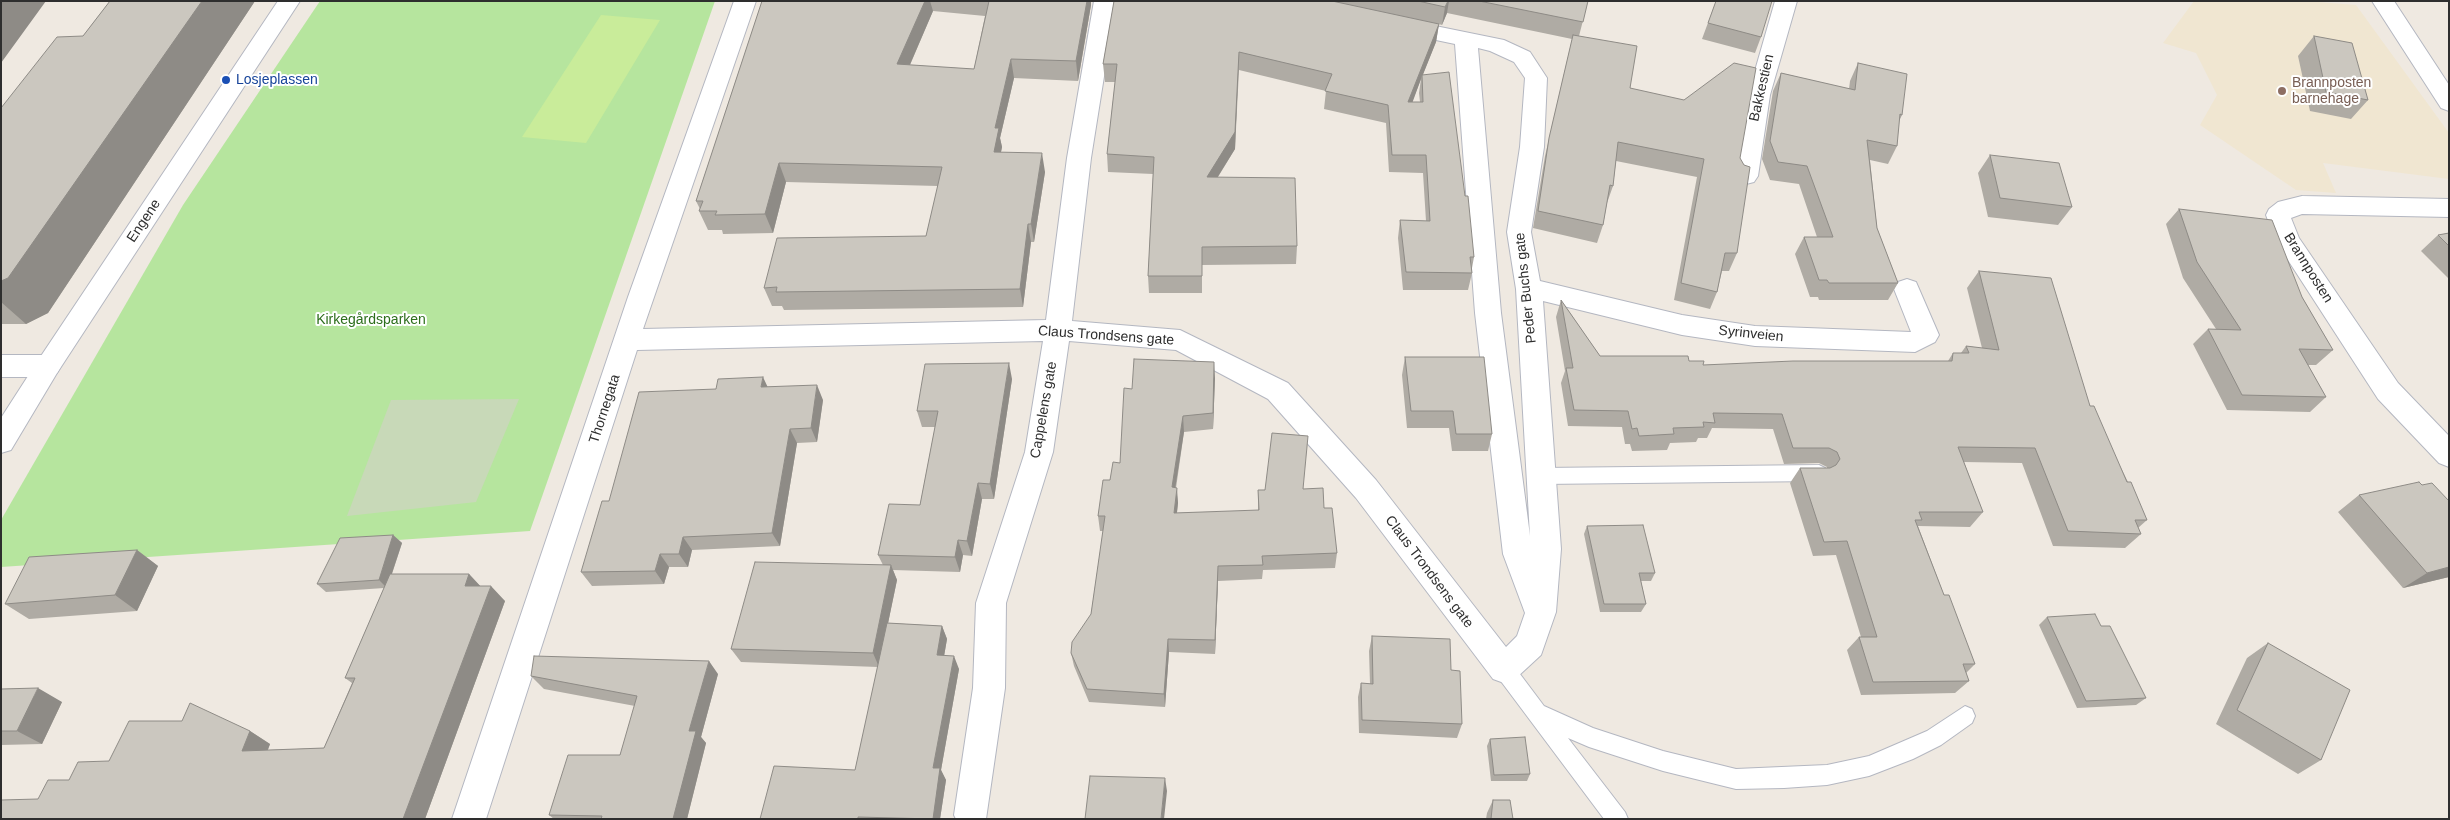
<!DOCTYPE html>
<meta charset="utf-8">
<style>
body{margin:0}
#map{position:relative;width:2450px;height:820px;overflow:hidden;background:#efe9e1;font-family:Arial,sans-serif}
canvas{display:block}
.frame{position:absolute;inset:0;border:2px solid #2e2e2e;pointer-events:none}
</style>
<div id="map">
<canvas width="2450" height="820"></canvas>
<div class="frame"></div>
</div>
<script>
const context = document.querySelector('canvas').getContext('2d');
context.lineJoin = 'round';
function fillPath(path, color) { context.fillStyle = color; context.fill(path, 'evenodd'); }
const poly = rows => new Path2D(rows.map(r => 'M' + r).join(''));
function trace(path, color, width, dash) { context.strokeStyle = color; context.lineWidth = width; context.lineCap = dash ? 'butt' : 'round'; context.setLineDash(dash || []); context.stroke(path); }
function drawText(font, color, halo, rows, align = 'center') {
  context.font = font + ' Arial,sans-serif'; context.lineWidth = 4; context.setLineDash([]); context.textBaseline = 'middle'; context.strokeStyle = halo; context.fillStyle = color; for (const [text, x, y, turn = 0] of rows) {
    context.save(); context.translate(x, y); context.rotate((+turn || 0) * Math.PI / 180); context.textAlign = isNaN(turn) ? turn : align; if (halo) context.strokeText(text, 0, 0); context.fillText(text, 0, 0); context.restore();
  }
}
fillPath(poly([
 [2194,1,2306,1,2356,5,2449,133,2449,179,2323,163,2336,193,2296,190,2200,125,2217,95,2196,53,2163,43]
]), '#f0e6d1');
fillPath(poly([
 [320,1,715,1,530,531,1,567,1,520,183,205]
]), '#b6e59e');
fillPath(poly([
 [519,399,476,502,347,516,391,400]
]), '#c8d9b8');
fillPath(poly([
 [601,15,660,20,586,143,522,137]
]), '#c9ec9a');
const lane = poly([
 [1819,465,1825,468,1828,473,1825,478,1819,481,1541,484,1535,481,1532,476,1535,471,1541,468,1819,465],
 [1504,660,1511,662,1544,706,1593,728,1663,751,1736,769,1827,765,1869,756,1927,731,1965,706,1972,709,1975,716,1972,723,1941,745,1913,759,1869,776,1827,785,1784,788,1736,789,1663,771,1589,747,1568,738,1625,812,1628,819,1604,819,1497,676,1494,669,1497,662,1504,660]
]);
const street = poly([
 [734,1,756,1,643,329,1046,320,1067,158,1094,1,1116,1,1091,158,1072,321,1180,330,1288,383,1376,480,1506,647,1517,636,1525,613,1503,554,1475,313,1455,44,1393,31,1390,26,1393,21,1401,19,1504,40,1530,52,1547,78,1544,147,1531,232,1540,281,1682,315,1755,326,1911,332,1894,289,1898,282,1907,279,1916,282,1939,335,1935,342,1915,352,1755,346,1682,335,1543,301,1561,549,1556,612,1541,655,1515,679,1504,683,1493,679,1356,498,1268,399,1176,350,1069,341,1053,452,1006,603,1005,688,986,819,956,819,954,815,973,688,976,603,1025,452,1043,341,637,350,486,819,452,819,628,297,734,1],
 [1478,48,1490,51,1514,62,1525,78,1520,147,1507,232,1516,289,1530,536,1501,313,1478,48],
 [1775,1,1797,1,1770,95,1758,176,1754,182,1746,184,1738,182,1734,176,1748,95,1775,1],
 [2302,196,2449,199,2449,217,2302,214,2291,218,2299,238,2398,383,2449,436,2449,467,2439,463,2378,399,2275,240,2266,215,2269,209,2278,202,2302,196],
 [1,355,48,355,57,359,61,366,57,373,48,377,1,377,1,355]
]);
const secondary = poly([
 [278,1,300,1,57,373,11,450,1,453,1,418,39,359,278,1],
 [2372,1,2394,1,2449,85,2449,111,2441,108,2372,1]
]);
trace(lane, '#b4b7c1', 2);
trace(street, '#b4b7c1', 2);
trace(secondary, '#b4b7c1', 2);
fillPath(lane, '#fff');
fillPath(street, '#fff');
fillPath(secondary, '#fff');
fillPath(poly([
 [110,1,255,1,48,313,26,324,1,324,1,108,83,36],
 [762,1,1091,1,1091,5,1078,81,1014,78,1000,138,1002,147,1001,152,1045,172,1034,242,1031,242,1023,307,784,310,782,306,772,306,764,288,926,236,938,186,786,182,773,233,723,234,722,230,708,230,699,211,700,209,696,201],
 [933,11,985,16,974,69,910,65],
 [1114,1,1588,1,1579,36,1630,88,1740,158,1737,253,1729,271,1722,271,1717,292,1710,309,1674,300,1697,177,1616,161,1613,186,1607,203,1603,225,1597,243,1533,228,1545,156,1572,39,1447,13,1442,25,1439,24,1436,42,1423,74,1465,196,1474,257,1472,268,1472,273,1468,290,1403,290,1398,238,1400,220,1426,221,1423,173,1389,172,1386,123,1324,109,1326,91,1239,70,1235,149,1218,177,1297,246,1296,264,1202,265,1202,293,1149,293,1148,276,1153,174,1108,172,1107,154,1115,82,1105,82,1103,64],
 [1421,79,1419,93,1420,102,1412,102],
 [1716,1,1761,37,1755,53,1702,39],
 [2314,36,2368,100,2351,119,2310,111,2298,56],
 [1858,63,1902,115,1899,121,1897,146,1888,164,1870,160,1877,228,1898,283,1888,300,1819,300,1818,297,1810,297,1795,254,1804,237,1817,237,1799,184,1770,180,1762,159,1773,91,1781,73,1849,89,1850,81],
 [1990,155,2072,207,2058,225,1988,217,1978,173],
 [2179,209,2302,297,2333,350,2316,365,2308,365,2326,397,2310,412,2227,410,2193,344,2208,329,2216,329,2183,278,2166,224],
 [2449,233,2449,279,2421,251,2438,235],
 [1979,271,2090,406,2147,520,2138,528,2141,534,2125,548,2053,546,2022,463,1964,462,1983,512,1970,527,1918,526,1944,595,1975,664,1966,673,1969,681,1955,693,1861,695,1847,650,1859,637,1861,637,1836,555,1813,556,1790,483,1800,468,1827,468,1827,467,1819,463,1784,464,1773,429,1712,428,1707,438,1698,438,1696,442,1670,443,1667,450,1632,451,1630,444,1625,444,1622,427,1568,426,1561,383,1565,371,1556,317,1561,300,1600,356,1689,361,1703,365,1948,361,1953,353,1961,353,1966,346,1982,348,1967,288],
 [1405,357,1492,434,1488,451,1452,451,1449,428,1407,428,1402,375],
 [1215,378,1213,429,1184,432,1176,488,1178,503,1177,513,1258,511,1258,490,1303,489,1324,508,1337,553,1335,568,1263,570,1262,579,1218,581,1215,654,1169,652,1165,707,1089,702,1074,666,1071,653,1091,614,1103,531,1100,531,1098,516,1110,480,1120,463,1132,389],
 [1012,379,994,499,982,499,972,556,963,555,960,572,893,570,897,580,888,623,942,626,947,639,944,656,959,669,941,770,946,780,940,819,760,819,855,770,878,667,741,662,731,649,883,565,878,555,920,505,935,427,922,427,917,411],
 [768,387,823,400,817,442,797,443,780,546,692,550,688,567,669,567,664,584,592,586,581,572],
 [2422,485,2449,501,2449,577,2403,588,2338,512,2359,495],
 [1587,526,1655,573,1651,581,1641,581,1646,604,1641,612,1600,612,1584,534],
 [393,535,402,543,392,574,469,574,480,586,505,601,425,819,38,799,69,780,109,761,250,731,270,744,268,750,324,748,352,683,345,678,384,588,326,592,317,584],
 [137,550,158,566,137,611,29,619,5,604],
 [2047,617,2101,626,2146,698,2136,705,2077,708,2039,625],
 [1372,636,1451,670,1462,724,1457,738,1359,733,1358,697,1361,683,1370,684,1369,651],
 [2268,643,2321,760,2298,774,2216,724,2247,658],
 [718,674,701,737,706,743,687,819,554,819,549,815,620,755,635,706,544,689,531,676],
 [1,689,62,702,42,744,1,745],
 [1490,739,1530,774,1527,781,1491,781,1487,746],
 [1493,800,1513,819,1486,819,1487,813]
]), '#afaba4');
fillPath(poly([
 [1,1,46,1,1,63],
 [202,1,255,1,48,313,26,324,1,302,1,281],
 [925,1,930,1,933,11,902,83,897,64],
 [1087,1,1091,1,1091,5,1078,81,1076,61],
 [1448,1,1449,1,1447,13,1442,25,1445,7],
 [1439,24,1436,42,1422,77,1422,75,1421,79,1406,120,1408,102],
 [1239,52,1235,149,1207,194,1207,177],
 [1011,59,1014,78,1000,138,1002,147,997,171,994,152,995,128],
 [1042,153,1045,172,1034,242,1031,224],
 [779,163,786,182,773,233,765,214],
 [1028,224,1031,242,1023,307,1020,289],
 [1214,362,1215,378,1213,429,1213,413],
 [1009,363,1012,379,994,499,990,484],
 [763,377,770,392,761,387],
 [817,385,823,400,817,442,811,428],
 [1183,416,1184,432,1173,502,1172,487],
 [790,429,797,443,780,546,772,533],
 [978,483,982,499,972,556,967,541],
 [1177,488,1178,503,1175,528,1174,513],
 [393,535,402,543,387,588,379,580],
 [683,537,692,550,688,567,679,554],
 [958,540,963,555,960,572,955,557],
 [137,550,158,566,137,611,115,595],
 [660,554,669,567,664,584,655,571],
 [891,565,897,580,879,667,873,653],
 [1218,566,1218,581,1215,654,1215,640],
 [2449,567,2449,577,2403,588,2427,573],
 [469,574,484,590,465,586],
 [491,586,505,601,425,819,403,819],
 [942,626,947,639,942,668,937,655],
 [1168,639,1169,652,1165,707,1164,694],
 [954,656,959,669,941,770,946,780,940,819,933,819,933,768],
 [709,661,718,674,701,737,706,743,687,819,673,819,689,731],
 [38,688,62,702,42,744,17,731],
 [250,731,270,744,262,764,242,751],
 [1165,778,1167,791,1164,819,1161,819]
]), '#8e8b86');
const building = poly([
 [110,1,202,1,8,278,1,281,1,108,57,37,83,36,110,1],
 [762,1,925,1,897,64,974,69,989,1,1087,1,1076,61,1011,59,995,128,999,128,994,152,1042,153,1031,224,1028,224,1020,289,776,292,777,287,764,288,777,238,926,236,942,167,779,163,765,214,715,215,717,211,699,211,703,201,696,201,762,1],
 [1114,1,1332,1,1439,24,1408,102,1423,102,1422,75,1449,72,1465,196,1468,196,1474,257,1470,257,1472,273,1406,272,1400,220,1430,221,1426,155,1392,155,1388,105,1325,91,1332,74,1239,52,1235,132,1207,177,1295,178,1297,246,1202,247,1202,276,1148,276,1154,157,1107,154,1117,64,1103,64,1114,1],
 [1418,1,1448,1,1445,7,1418,1],
 [1479,1,1588,1,1583,22,1479,1],
 [1716,1,1772,1,1761,37,1708,23,1716,1],
 [1573,35,1637,46,1630,88,1684,100,1734,63,1756,68,1740,158,1744,165,1750,167,1737,253,1725,253,1717,292,1681,283,1704,159,1618,142,1613,186,1610,185,1603,225,1538,211,1549,138,1573,35],
 [2314,36,2352,43,2368,100,2326,92,2314,36],
 [1858,63,1907,74,1902,115,1900,114,1897,146,1867,140,1877,228,1898,283,1829,283,1827,280,1819,280,1804,237,1833,237,1807,166,1778,162,1770,141,1781,73,1855,90,1858,63],
 [1990,155,2059,163,2072,207,2000,198,1990,155],
 [2179,209,2272,220,2302,297,2333,350,2299,349,2326,397,2242,395,2208,329,2241,330,2197,262,2179,209],
 [2449,233,2449,246,2438,235,2449,233],
 [1979,271,2051,278,2090,406,2094,406,2127,482,2131,482,2147,520,2135,520,2141,534,2068,531,2035,448,1958,447,1983,512,1919,512,1922,520,1915,520,1944,595,1949,595,1975,664,1963,664,1969,681,1873,682,1859,637,1877,637,1847,541,1824,542,1800,468,1830,468,1836,465,1840,459,1837,452,1829,448,1793,448,1782,414,1713,413,1715,423,1703,422,1704,427,1673,428,1674,434,1639,436,1637,428,1632,429,1628,411,1574,410,1566,368,1573,368,1561,300,1600,356,1688,356,1689,361,1704,361,1703,365,1793,361,1952,361,1953,353,1969,353,1966,346,1999,350,1979,271],
 [1405,357,1484,357,1492,434,1456,434,1453,411,1411,411,1405,357],
 [1134,359,1214,362,1213,413,1183,416,1172,487,1177,488,1174,513,1259,510,1258,490,1265,490,1272,433,1308,436,1303,489,1323,488,1324,508,1332,508,1337,553,1262,556,1263,565,1218,566,1215,640,1168,639,1164,694,1087,689,1071,653,1072,642,1091,614,1105,516,1098,516,1103,480,1110,480,1113,462,1120,463,1124,388,1132,389,1134,359],
 [1009,363,990,484,978,483,967,541,958,540,955,557,878,555,889,504,920,505,938,411,917,411,925,364,1009,363],
 [763,377,761,387,817,385,811,428,790,429,772,533,683,537,679,554,660,554,655,571,581,572,602,501,609,501,639,392,716,389,718,379,763,377],
 [2419,482,2422,485,2432,483,2449,501,2449,567,2427,573,2359,495,2419,482],
 [1643,525,1655,573,1639,573,1646,604,1604,604,1587,526,1643,525],
 [393,535,379,580,317,584,340,538,393,535],
 [137,550,115,595,5,604,29,557,137,550],
 [755,562,891,565,873,653,731,649,755,562],
 [390,574,469,574,465,586,491,586,403,819,1,819,1,800,38,799,48,780,69,780,78,762,109,761,129,721,182,721,190,703,250,731,242,751,324,748,355,678,345,678,390,574],
 [2095,614,2101,626,2110,626,2146,698,2086,701,2047,617,2095,614],
 [887,623,942,626,937,655,954,656,933,768,940,768,933,819,858,817,858,819,760,819,774,766,855,770,887,623],
 [1372,636,1450,639,1451,670,1460,671,1462,724,1362,720,1361,683,1373,684,1372,636],
 [2268,643,2350,690,2321,760,2237,710,2268,643],
 [534,656,709,661,689,731,696,731,673,819,601,819,602,816,549,815,568,755,620,755,637,696,531,676,534,656],
 [38,688,17,731,1,731,1,689,38,688],
 [1525,737,1530,774,1494,775,1490,739,1525,737],
 [1090,776,1165,778,1161,819,1085,819,1090,776],
 [1493,800,1510,800,1513,819,1491,819,1493,800]
]);
fillPath(building, '#cbc7bf');
trace(building, '#8e8b86', 1);
for (const [x, y, r, color] of [
 [226,80,5,"#1a4fb4"],
 [2282,91,5,"#8d6e63"]
]) { const dot = new Path2D(); dot.arc(x, y, r, 0, 2 * Math.PI); context.fillStyle = color; context.fill(dot); trace(dot, '#fff', 2); }
drawText('14px', '#164399', '#fff', [
 ["Losjeplassen",236,80]
], 'left');
drawText('14px', '#785e54', '#fff', [
 ["Brannposten",2292,83],
 ["barnehage",2292,99]
], 'left');
drawText('14px', '#2e2e2e', '#fff', [
 ["Bakkestien",1762,88,-77],
 ["Engene",144,221,-56],
 ["Brannposten",2308,268,58],
 ["Peder Buchs gate",1526,288,-96],
 ["Syrinveien",1751,334,6],
 ["Claus Trondsens gate",1106,336,4],
 ["Thornegata",605,409,-72],
 ["Cappelens gate",1044,410,-80],
 ["Claus Trondsens gate",1429,572,53]
]);
drawText('14px', '#2c6e1b', '#fff', [
 ["Kirkegårdsparken",371,320]
]);
</script>
